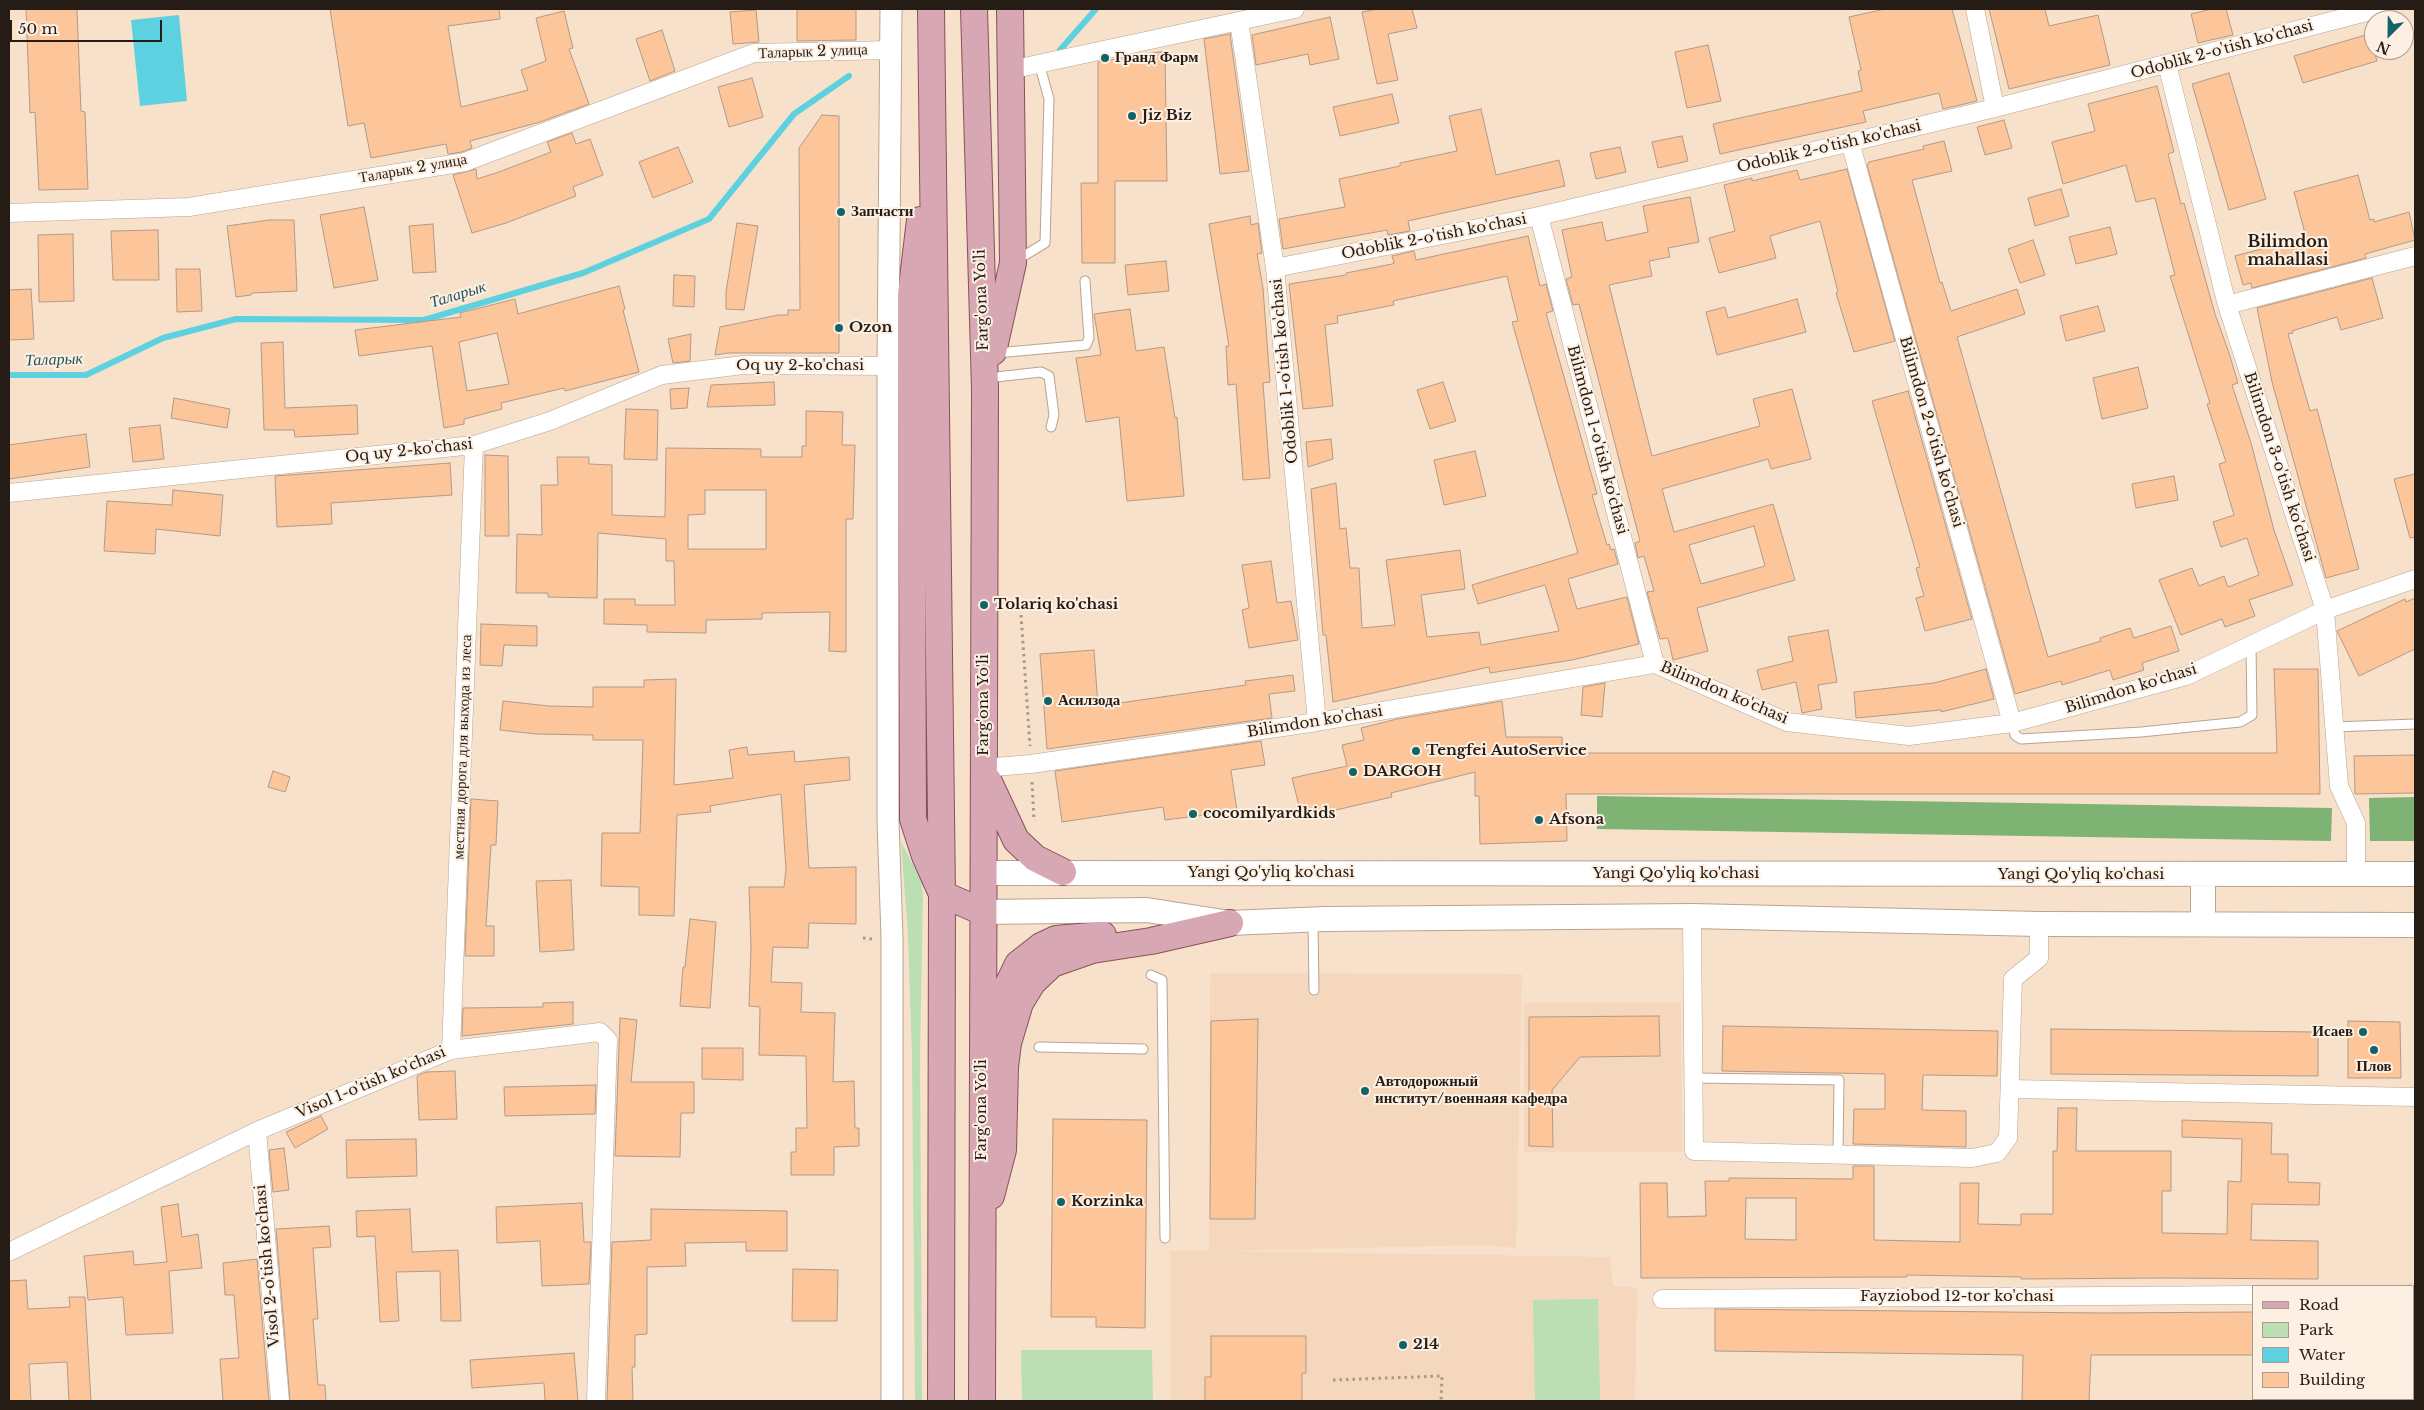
<!DOCTYPE html>
<meta charset="utf-8">
<style>
body{margin:0}
#map{position:relative;width:2424px;height:1410px;overflow:hidden;background:#f7e1cb;font-family:"Libre Baskerville",serif}
canvas{display:block}
.frame{position:absolute;inset:0;border:10px solid #251d15;pointer-events:none}
.legend{position:absolute;left:2252px;top:1285px;width:162px;height:115px;box-sizing:border-box;background:#fdf0e3;border:1px solid #a79c91;margin:0;padding:6px 9px;list-style:none;font-size:15px;color:#251d15}
.legend li{display:flex;align-items:center;gap:10px;height:25px}
.legend b{width:25px;border:1px solid #a79c91}
.north{position:absolute;left:2364px;top:10px;width:50px;height:50px;box-sizing:border-box;background:#fdf0e3;border:1px solid #a79c91;border-radius:50%;rotate:203deg;font-size:14px;font-weight:700;line-height:20px;text-align:center;color:#251d15}
.north::after{content:'';display:block;margin:auto;width:18px;height:22px;background:#126266;clip-path:polygon(50% 0,100% 100%,50% 72%,0 100%)}
.scale{position:absolute;left:10px;top:20px;width:152px;height:22px;box-sizing:border-box;border:2px solid #251d15;border-top:0;padding-left:6px;font-size:15px;line-height:18px;white-space:nowrap;color:#251d15;-webkit-text-stroke:4px #fdf0e3;paint-order:stroke}
</style>
<div id="map">
<canvas width="2424" height="1410"></canvas>
<div class="frame"></div>
<ul class="legend">
<li><b style="height:6px;background:#d7a7b3"></b>Road</li>
<li><b style="height:14px;background:#bbdfb3"></b>Park</li>
<li><b style="height:14px;background:#5dd1e0"></b>Water</li>
<li><b style="height:14px;background:#fcc59a"></b>Building</li>
</ul>
<div class="north">N</div>
<div class="scale">50 m</div>
</div>
<script>
const context = document.querySelector('canvas').getContext('2d');
context.lineJoin = 'round';
function fillPath(path, color) { context.fillStyle = color; context.fill(path, 'evenodd'); }
const poly = rows => new Path2D(rows.map(r => 'M' + r).join(''));
function trace(path, color, width, dash) { context.strokeStyle = color; context.lineWidth = width; context.lineCap = dash ? 'butt' : 'round'; context.setLineDash(dash || []); context.stroke(path); }
function drawText(font, color, halo, rows, align = 'center') {
  context.font = font + ' "Libre Baskerville",serif'; context.lineWidth = 4; context.setLineDash([]); context.textBaseline = 'middle'; context.strokeStyle = halo; context.fillStyle = color; for (const [text, x, y, turn = 0] of rows) {
    context.save(); context.translate(x, y); context.rotate((+turn || 0) * Math.PI / 180); context.textAlign = isNaN(turn) ? turn : align; if (halo) context.strokeText(text, 0, 0); context.fillText(text, 0, 0); context.restore();
  }
}
fillPath(poly([
 [1210,973,1522,974,1516,1248,1482,1245,1219,1251,1610,1257,1613,1286,1637,1288,1635,1401,1171,1401,1170,1251,1209,1251],
 [1524,1003,1681,1003,1682,1152,1524,1152]
]), '#f4d7bc');
fillPath(poly([
 [901,842,921,880,923,896,920,1056,922,1401,915,1401,912,1057,908,935],
 [1598,1299,1600,1401,1535,1401,1533,1300],
 [1021,1350,1152,1350,1153,1401,1022,1401]
]), '#bbdfb3');
fillPath(poly([
 [1597,796,2332,808,2331,841,1597,829],
 [2415,797,2415,841,2370,841,2369,798]
]), '#7fb373');
fillPath(poly([
 [179,15,187,101,140,106,131,20]
]), '#5dd1e0');
trace(poly([
 [1060,50,1096,9],
 [9,375,86,375,163,338,236,319,424,320,583,273,709,219,794,114,849,76]
]), '#5dd1e0', 6);
const building = poly([
 [26,9,77,9,81,111,85,112,88,189,39,190,35,112,30,113,26,9],
 [330,9,499,9,500,19,448,26,461,107,528,90,521,70,546,61,536,18,564,11,573,48,569,49,589,104,540,122,470,141,472,148,462,152,448,154,446,144,371,158,364,123,348,126,330,9],
 [797,9,856,9,856,40,797,41,797,9],
 [1378,9,1412,9,1417,28,1388,34,1398,80,1377,84,1362,12,1378,9],
 [1885,9,1952,9,1977,101,1943,109,1939,93,1863,111,1866,122,1720,154,1713,124,1862,91,1858,71,1861,70,1849,17,1885,9],
 [1989,9,2045,9,2049,26,2098,15,2110,65,2009,89,1989,9],
 [2212,9,2226,9,2233,35,2198,43,2191,14,2212,9],
 [756,10,759,42,733,44,730,12,756,10],
 [1330,17,1339,59,1310,65,1308,54,1256,65,1252,35,1330,17],
 [662,30,675,71,650,81,636,39,662,30],
 [1230,34,1249,171,1220,174,1204,39,1230,34],
 [2369,34,2377,61,2303,83,2294,56,2369,34],
 [1708,45,1721,101,1687,108,1675,52,1708,45],
 [1165,51,1167,181,1115,181,1115,263,1082,263,1081,183,1098,183,1098,62,1165,51],
 [2229,73,2266,199,2229,210,2192,84,2229,73],
 [752,78,763,117,729,127,718,87,752,78],
 [2157,86,2174,152,2168,154,2181,204,2184,203,2215,314,2229,353,2238,383,2232,385,2251,443,2274,530,2293,585,2249,600,2255,616,2225,627,2222,619,2181,635,2159,580,2192,568,2199,586,2224,576,2228,587,2259,575,2247,538,2221,547,2213,522,2234,515,2219,464,2226,462,2207,404,2210,403,2170,276,2175,275,2155,198,2136,202,2126,165,2063,184,2052,142,2095,131,2088,104,2157,86],
 [1392,94,1399,123,1340,136,1333,107,1392,94],
 [1481,109,1496,175,1559,160,1565,186,1408,221,1410,231,1388,235,1387,230,1283,249,1279,219,1345,207,1339,179,1400,166,1400,163,1457,151,1449,116,1481,109],
 [822,115,839,116,839,353,728,353,715,355,720,327,778,315,788,315,788,310,800,310,799,148,822,115],
 [2004,120,2012,148,1985,155,1977,127,2004,120],
 [572,133,576,144,590,139,603,175,573,187,576,196,506,223,472,233,453,175,476,169,477,179,499,172,551,152,547,142,572,133],
 [1682,136,1688,161,1658,168,1652,142,1682,136],
 [1944,141,1952,171,1912,180,1940,283,1942,282,1951,311,2017,289,2025,314,1957,337,2048,657,2101,641,2100,638,2130,628,2134,638,2171,626,2179,651,2142,663,2144,670,2113,680,2110,670,2062,685,2061,681,2015,694,1867,165,1869,162,1924,149,1923,146,1944,141],
 [678,147,693,182,653,198,639,162,678,147],
 [1620,147,1626,172,1596,179,1590,153,1620,147],
 [1847,169,1895,341,1854,352,1836,293,1838,292,1820,221,1770,236,1776,258,1719,273,1709,238,1735,231,1724,185,1752,178,1752,181,1797,170,1800,180,1847,169],
 [2358,175,2370,220,2374,219,2374,222,2409,212,2415,240,2365,254,2366,258,2252,288,2251,283,2243,285,2235,256,2306,237,2294,192,2358,175],
 [2061,189,2069,216,2035,226,2028,198,2061,189],
 [1690,197,1699,242,1668,248,1670,257,1649,261,1652,276,1609,285,1652,456,1760,426,1753,399,1792,389,1811,459,1771,469,1768,459,1662,489,1674,532,1773,504,1795,580,1697,608,1708,651,1673,660,1668,638,1660,639,1647,592,1654,591,1644,556,1638,558,1635,543,1640,541,1579,304,1573,305,1566,279,1572,277,1562,230,1602,222,1606,241,1648,232,1643,206,1690,197],
 [1754,526,1765,566,1701,584,1689,545,1754,526],
 [364,207,378,280,334,288,320,215,364,207],
 [1250,216,1251,225,1258,223,1262,253,1257,254,1263,288,1270,382,1263,383,1270,478,1243,480,1236,384,1228,385,1226,346,1229,346,1209,224,1250,216],
 [269,220,294,220,297,291,252,293,251,295,236,297,227,226,269,220],
 [737,223,758,226,744,310,726,309,726,292,737,223],
 [433,224,436,272,413,273,409,226,433,224],
 [2110,227,2117,254,2076,264,2069,237,2110,227],
 [158,230,159,280,113,280,111,231,158,230],
 [73,234,74,301,39,302,38,235,73,234],
 [1528,236,1540,286,1546,284,1553,311,1546,313,1597,494,1592,495,1607,545,1609,544,1611,550,1614,549,1618,564,1568,579,1577,609,1627,597,1639,644,1572,660,1490,673,1489,667,1333,702,1326,635,1323,635,1311,489,1336,483,1340,529,1346,528,1350,568,1359,568,1362,628,1395,625,1386,560,1460,550,1465,589,1421,595,1427,637,1479,632,1481,645,1559,631,1545,585,1478,604,1472,585,1578,553,1512,322,1518,321,1507,276,1393,301,1394,305,1337,316,1338,323,1325,325,1333,406,1303,409,1289,284,1346,275,1346,273,1392,264,1394,263,1392,256,1414,251,1416,260,1528,236],
 [2033,240,2045,275,2020,283,2008,249,2033,240],
 [1166,261,1169,291,1128,295,1125,265,1166,261],
 [176,269,200,269,202,311,177,312,176,269],
 [674,275,695,276,694,307,673,306,674,275],
 [2372,278,2383,318,2341,330,2337,317,2292,331,2293,333,2288,334,2310,411,2317,409,2359,569,2326,578,2272,382,2257,308,2372,278],
 [619,286,625,309,623,310,639,372,565,391,564,388,501,403,502,409,464,419,464,424,444,428,432,346,359,356,355,330,461,317,460,313,515,299,518,314,619,286],
 [497,333,509,384,467,391,459,342,497,333],
 [31,289,34,339,9,340,9,290,31,289],
 [1797,299,1806,332,1717,355,1706,312,1725,307,1728,318,1797,299],
 [2098,306,2105,331,2066,341,2060,316,2098,306],
 [1130,309,1136,351,1164,347,1175,418,1177,417,1184,496,1127,501,1119,417,1086,422,1076,358,1101,355,1094,314,1130,309],
 [691,334,690,361,673,363,668,339,691,334],
 [283,342,285,408,357,405,358,434,295,437,294,430,264,430,261,343,283,342],
 [2138,367,2148,408,2102,419,2093,378,2138,367],
 [774,382,775,405,707,407,711,385,774,382],
 [1443,382,1456,421,1430,429,1417,390,1443,382],
 [689,388,687,408,671,409,670,389,689,388],
 [1908,391,1972,619,1925,631,1916,598,1924,596,1916,568,1920,567,1872,401,1908,391],
 [174,398,230,409,227,428,171,418,174,398],
 [626,409,658,410,657,460,624,459,626,409],
 [806,411,843,412,842,445,855,445,853,519,846,519,846,652,829,651,830,612,762,613,762,619,706,620,706,633,647,632,647,625,604,624,604,599,635,599,635,605,675,605,674,561,666,561,666,539,598,533,597,598,548,597,548,593,516,593,517,534,542,535,541,485,558,485,557,457,589,457,589,464,612,465,612,515,665,517,666,448,761,449,761,457,802,457,802,446,806,446,806,411],
 [705,490,766,490,766,549,688,549,688,515,705,514,705,490],
 [160,425,164,459,133,462,129,428,160,425],
 [86,434,90,467,9,479,9,445,86,434],
 [1331,439,1333,459,1308,467,1306,442,1331,439],
 [1475,451,1486,496,1444,505,1434,460,1475,451],
 [485,455,508,456,509,536,485,536,485,455],
 [450,463,452,495,331,503,332,524,277,527,275,476,450,463],
 [2415,474,2415,537,2410,538,2394,479,2415,474],
 [2174,476,2178,500,2136,508,2132,484,2174,476],
 [173,490,223,495,220,536,156,529,155,554,104,551,107,501,172,505,173,490],
 [1271,561,1277,603,1291,601,1298,640,1249,648,1242,610,1249,608,1242,565,1271,561],
 [2415,598,2415,649,2359,676,2337,631,2405,599,2406,602,2415,598],
 [481,624,537,626,537,646,504,645,502,666,480,665,481,624],
 [1828,630,1837,682,1818,685,1822,709,1802,713,1796,682,1762,690,1757,670,1793,661,1788,637,1828,630],
 [1094,650,1098,706,1246,685,1245,681,1293,675,1295,691,1269,694,1272,718,1047,749,1040,654,1094,650],
 [1986,669,1994,699,1941,712,1941,710,1856,718,1854,692,1934,683,1986,669],
 [2274,669,2318,669,2320,794,1566,794,1567,841,1480,844,1479,796,1475,796,1475,772,1391,793,1392,797,1323,813,1322,809,1301,814,1292,778,1347,766,1342,745,1364,740,1361,728,1397,719,1502,701,1506,737,1562,737,1562,753,2277,753,2274,669],
 [676,679,674,785,733,778,729,750,747,747,748,755,794,751,795,762,849,757,850,780,804,785,809,868,856,867,856,924,809,923,808,948,773,947,771,982,802,983,801,1012,835,1013,833,1082,854,1081,855,1128,859,1128,859,1146,834,1147,834,1175,791,1175,791,1152,796,1152,796,1128,807,1128,806,1056,759,1055,760,1007,749,1006,751,947,749,887,784,887,786,869,781,794,710,806,711,812,677,815,674,916,639,915,639,887,601,886,602,833,640,833,643,740,593,740,593,735,536,734,500,730,503,701,549,706,593,707,593,687,644,687,644,680,676,679],
 [1605,683,1602,717,1581,715,1583,687,1605,683],
 [1261,741,1265,765,1231,770,1237,811,1165,820,1163,807,1062,822,1055,771,1261,741],
 [2415,755,2415,793,2355,794,2354,756,2415,755],
 [273,771,290,777,285,792,268,787,273,771],
 [471,799,498,801,496,845,491,845,486,926,494,926,494,956,465,956,471,799],
 [571,880,574,950,540,952,536,881,571,880],
 [690,919,716,922,710,1008,680,1006,683,967,685,967,690,919],
 [573,1002,573,1024,462,1036,463,1008,543,1007,543,1003,573,1002],
 [1659,1016,1660,1056,1580,1057,1552,1090,1553,1147,1529,1146,1529,1017,1659,1016],
 [620,1018,637,1020,631,1082,694,1082,694,1113,681,1113,680,1157,615,1156,620,1018],
 [1258,1019,1255,1219,1210,1219,1211,1021,1258,1019],
 [2348,1021,2400,1022,2401,1078,2348,1078,2348,1021],
 [1723,1026,1998,1031,1997,1076,1923,1075,1922,1110,1966,1111,1966,1147,1853,1144,1854,1109,1885,1109,1885,1074,1722,1071,1723,1026],
 [2051,1029,2318,1032,2318,1076,2051,1074,2051,1029],
 [702,1048,743,1048,743,1080,702,1079,702,1048],
 [455,1071,457,1119,419,1120,417,1076,426,1072,455,1071],
 [596,1085,595,1114,505,1116,504,1087,596,1085],
 [2058,1108,2077,1108,2076,1151,2171,1151,2171,1191,2162,1191,2162,1233,2227,1234,2228,1181,2241,1182,2242,1139,2182,1137,2182,1120,2272,1123,2271,1154,2288,1154,2288,1182,2320,1183,2319,1205,2252,1204,2251,1240,2318,1241,2318,1279,2162,1278,2021,1279,2021,1277,1907,1275,1907,1277,1641,1278,1640,1183,1667,1183,1668,1217,1706,1216,1705,1181,1729,1181,1729,1178,1853,1179,1853,1166,1874,1166,1874,1240,1960,1242,1960,1183,1979,1183,1978,1224,2021,1225,2021,1214,2053,1214,2053,1151,2057,1151,2058,1108],
 [1746,1198,1796,1198,1796,1240,1745,1239,1746,1198],
 [321,1116,328,1129,295,1148,286,1132,321,1116],
 [1053,1119,1147,1120,1145,1328,1096,1327,1096,1317,1051,1317,1053,1119],
 [416,1139,417,1176,347,1178,346,1140,416,1139],
 [284,1148,289,1190,273,1192,269,1150,284,1148],
 [582,1203,584,1242,591,1242,589,1284,542,1286,540,1241,497,1243,496,1207,582,1203],
 [178,1204,182,1237,198,1234,202,1268,169,1271,173,1333,126,1335,123,1297,88,1300,84,1256,133,1251,134,1265,167,1262,161,1207,178,1204],
 [410,1209,412,1252,458,1250,461,1321,441,1321,440,1271,396,1272,399,1321,380,1322,375,1236,357,1237,356,1211,410,1209],
 [651,1209,787,1211,787,1251,746,1251,746,1242,685,1243,686,1266,647,1267,647,1334,635,1335,635,1367,632,1367,633,1401,607,1401,612,1242,651,1240,651,1209],
 [329,1226,331,1247,313,1248,318,1319,313,1319,318,1385,325,1385,326,1401,290,1401,276,1229,329,1226],
 [257,1259,269,1401,223,1401,220,1359,239,1358,234,1295,225,1295,223,1263,257,1259],
 [793,1269,838,1270,837,1321,792,1321,793,1269],
 [26,1280,28,1309,70,1307,69,1297,85,1297,91,1401,69,1401,67,1362,29,1364,31,1401,9,1401,9,1281,26,1280],
 [1715,1309,2101,1313,2253,1312,2253,1355,2091,1355,2089,1401,2022,1401,2023,1355,1715,1351,1715,1309],
 [1211,1336,1306,1336,1306,1373,1302,1373,1302,1401,1205,1401,1205,1377,1211,1377,1211,1336],
 [574,1353,578,1401,545,1401,544,1383,472,1388,470,1360,574,1353]
]);
fillPath(building, '#fcc59a');
trace(building, '#b29a89', 1);
const service = poly([
 [1017,260,1045,243,1049,99,1039,63],
 [996,353,1086,345,1089,338,1085,281],
 [987,378,1041,372,1049,376,1054,415,1051,427],
 [2012,723,2015,735,2021,739,2141,732,2240,722,2252,715,2251,645],
 [2333,727,2415,724],
 [1313,921,1314,990],
 [1151,975,1162,980,1165,1238],
 [1039,1047,1143,1049],
 [1694,1078,1839,1080,1838,1153]
]);
const minor = poly([
 [1975,9,1995,108],
 [1239,21,1275,268,1317,722],
 [2167,64,2227,305,2325,610,2339,786,2356,823,2356,874],
 [1010,70,1295,9],
 [1850,142,2012,723],
 [9,213,189,207,465,162,754,53,891,50],
 [1539,216,1655,664],
 [1275,268,1539,216,1995,108,2378,9],
 [2227,305,2415,256],
 [9,493,474,445,550,421,662,375,743,365,888,366],
 [983,768,1031,764,1317,722,1655,664,1787,722,1909,736,2012,723,2186,676,2325,610,2415,579],
 [1692,916,1694,1151,1972,1158,1997,1153,2008,1138,2013,979,2039,958,2039,924],
 [451,1050,474,445],
 [2012,1089,2415,1097],
 [257,1131,280,1401],
 [9,1252,257,1131,451,1050,600,1032,608,1040,596,1401],
 [2413,1293,2415,1293],
 [1662,1299,2253,1295],
 [2413,1329,2415,1310],
 [2403,1401,2403,1399]
]);
const tertiary = poly([
 [891,9,888,366,888,821,892,937,892,1401]
]);
const secondary = poly([
 [983,873,2415,874],
 [2203,875,2203,924],
 [983,912,1147,910,1230,923,1324,919,1692,916,2039,924,2415,925]
]);
const primary = poly([
 [931,9,942,894,941,1401],
 [974,9,985,389,982,1401],
 [920,220,911,295,913,819,925,856,942,894,983,912],
 [993,352,1013,263,1010,9],
 [988,780,1016,840,1035,858,1063,872],
 [1000,1033,1003,995,1018,964,1041,946,1056,939,1103,935],
 [991,1196,1003,1150,1005,1067,1008,1043,1020,1003,1033,982,1052,964,1092,950,1151,941,1230,923]
]);
trace(service, '#b9a48f', 11);
trace(minor, '#b9a48f', 19);
trace(tertiary, '#b9a48f', 23);
trace(secondary, '#b9a48f', 26);
trace(primary, '#88505b', 28);
trace(poly([
 [1021,615,1030,746],
 [1032,782,1034,821],
 [863,938,872,939],
 [1333,1380,1442,1376,1441,1401]
]), '#a99887', 3, [2.5, 4]);
trace(service, '#fff', 9);
trace(minor, '#fff', 18);
trace(tertiary, '#fff', 21);
trace(secondary, '#fff', 24);
trace(primary, '#d7a7b3', 26);
for (const [x, y, r, color] of [
 [1105,58,5,"#126266"],
 [1132,116,5,"#126266"],
 [841,212,5,"#126266"],
 [839,328,5,"#126266"],
 [984,605,5,"#126266"],
 [1048,701,5,"#126266"],
 [1416,751,5,"#126266"],
 [1353,772,5,"#126266"],
 [1193,814,5,"#126266"],
 [1539,820,5,"#126266"],
 [2363,1032,5,"#126266"],
 [2374,1050,5,"#126266"],
 [1365,1091,5,"#126266"],
 [1061,1202,5,"#126266"],
 [1403,1345,5,"#126266"]
]) { const dot = new Path2D(); dot.arc(x, y, r, 0, 2 * Math.PI); context.fillStyle = color; context.fill(dot); trace(dot, '#fdf0e3', 2); }
drawText('15px', '#251d15', '#fdf0e3', [
 ["Odoblik 2-o'tish ko'chasi",2222,50,-15],
 ["Таларык 2 улица",813,52,-2],
 ["Odoblik 2-o'tish ko'chasi",1829,147,-13],
 ["Таларык 2 улица",413,169,-10],
 ["Odoblik 2-o'tish ko'chasi",1434,237,-11],
 ["Farg'ona Yo'li",982,300,-92],
 ["Oq uy 2-ko'chasi",800,366],
 ["Odoblik 1-o'tish ko'chasi",1285,371,-95],
 ["Bilimdon 2-o'tish ko'chasi",1931,432,74],
 ["Bilimdon 1-o'tish ko'chasi",1597,440,75],
 ["Oq uy 2-ko'chasi",409,451,-6],
 ["Bilimdon 3-o'tish ko'chasi",2279,467,72],
 ["Bilimdon ko'chasi",2131,689,-17],
 ["Bilimdon ko'chasi",1724,693,23],
 ["Farg'ona Yo'li",984,705,-90],
 ["Bilimdon ko'chasi",1315,722,-9],
 ["местная дорога для выхода из леса",463,747,-88],
 ["Yangi Qo'yliq ko'chasi",1271,873],
 ["Yangi Qo'yliq ko'chasi",1676,874],
 ["Yangi Qo'yliq ko'chasi",2081,875],
 ["Visol 1-o'tish ko'chasi",371,1083,-23],
 ["Farg'ona Yo'li",982,1110,-90],
 ["Visol 2-o'tish ko'chasi",268,1266,-95],
 ["Fayziobod 12-tor ko'chasi",1957,1297]
]);
drawText('bold 15px', '#251d15', '#fdf0e3', [
 ["Гранд Фарм",1115,58],
 ["Jiz Biz",1142,116],
 ["Запчасти",851,212],
 ["Ozon",849,328],
 ["Tolariq ko'chasi",994,605],
 ["Асилзода",1058,701],
 ["Tengfei AutoService",1426,751],
 ["DARGOH",1363,772],
 ["cocomilyardkids",1203,814],
 ["Afsona",1549,820],
 ["Исаев",2353,1032,"right"],
 ["Плов",2374,1067,"center"],
 ["Автодорожный",1375,1082],
 ["институт/военнаяя кафедра",1375,1099],
 ["Korzinka",1071,1202],
 ["214",1413,1345]
], 'left');
drawText('bold 16px', '#251d15', '#fdf0e3', [
 ["Bilimdon",2288,242],
 ["mahallasi",2288,260]
]);
drawText('italic 16px', '#22545b', '#fdf0e3', [
 ["Таларык",458,295,-17],
 ["Таларык",54,360,-2]
]);
</script>
